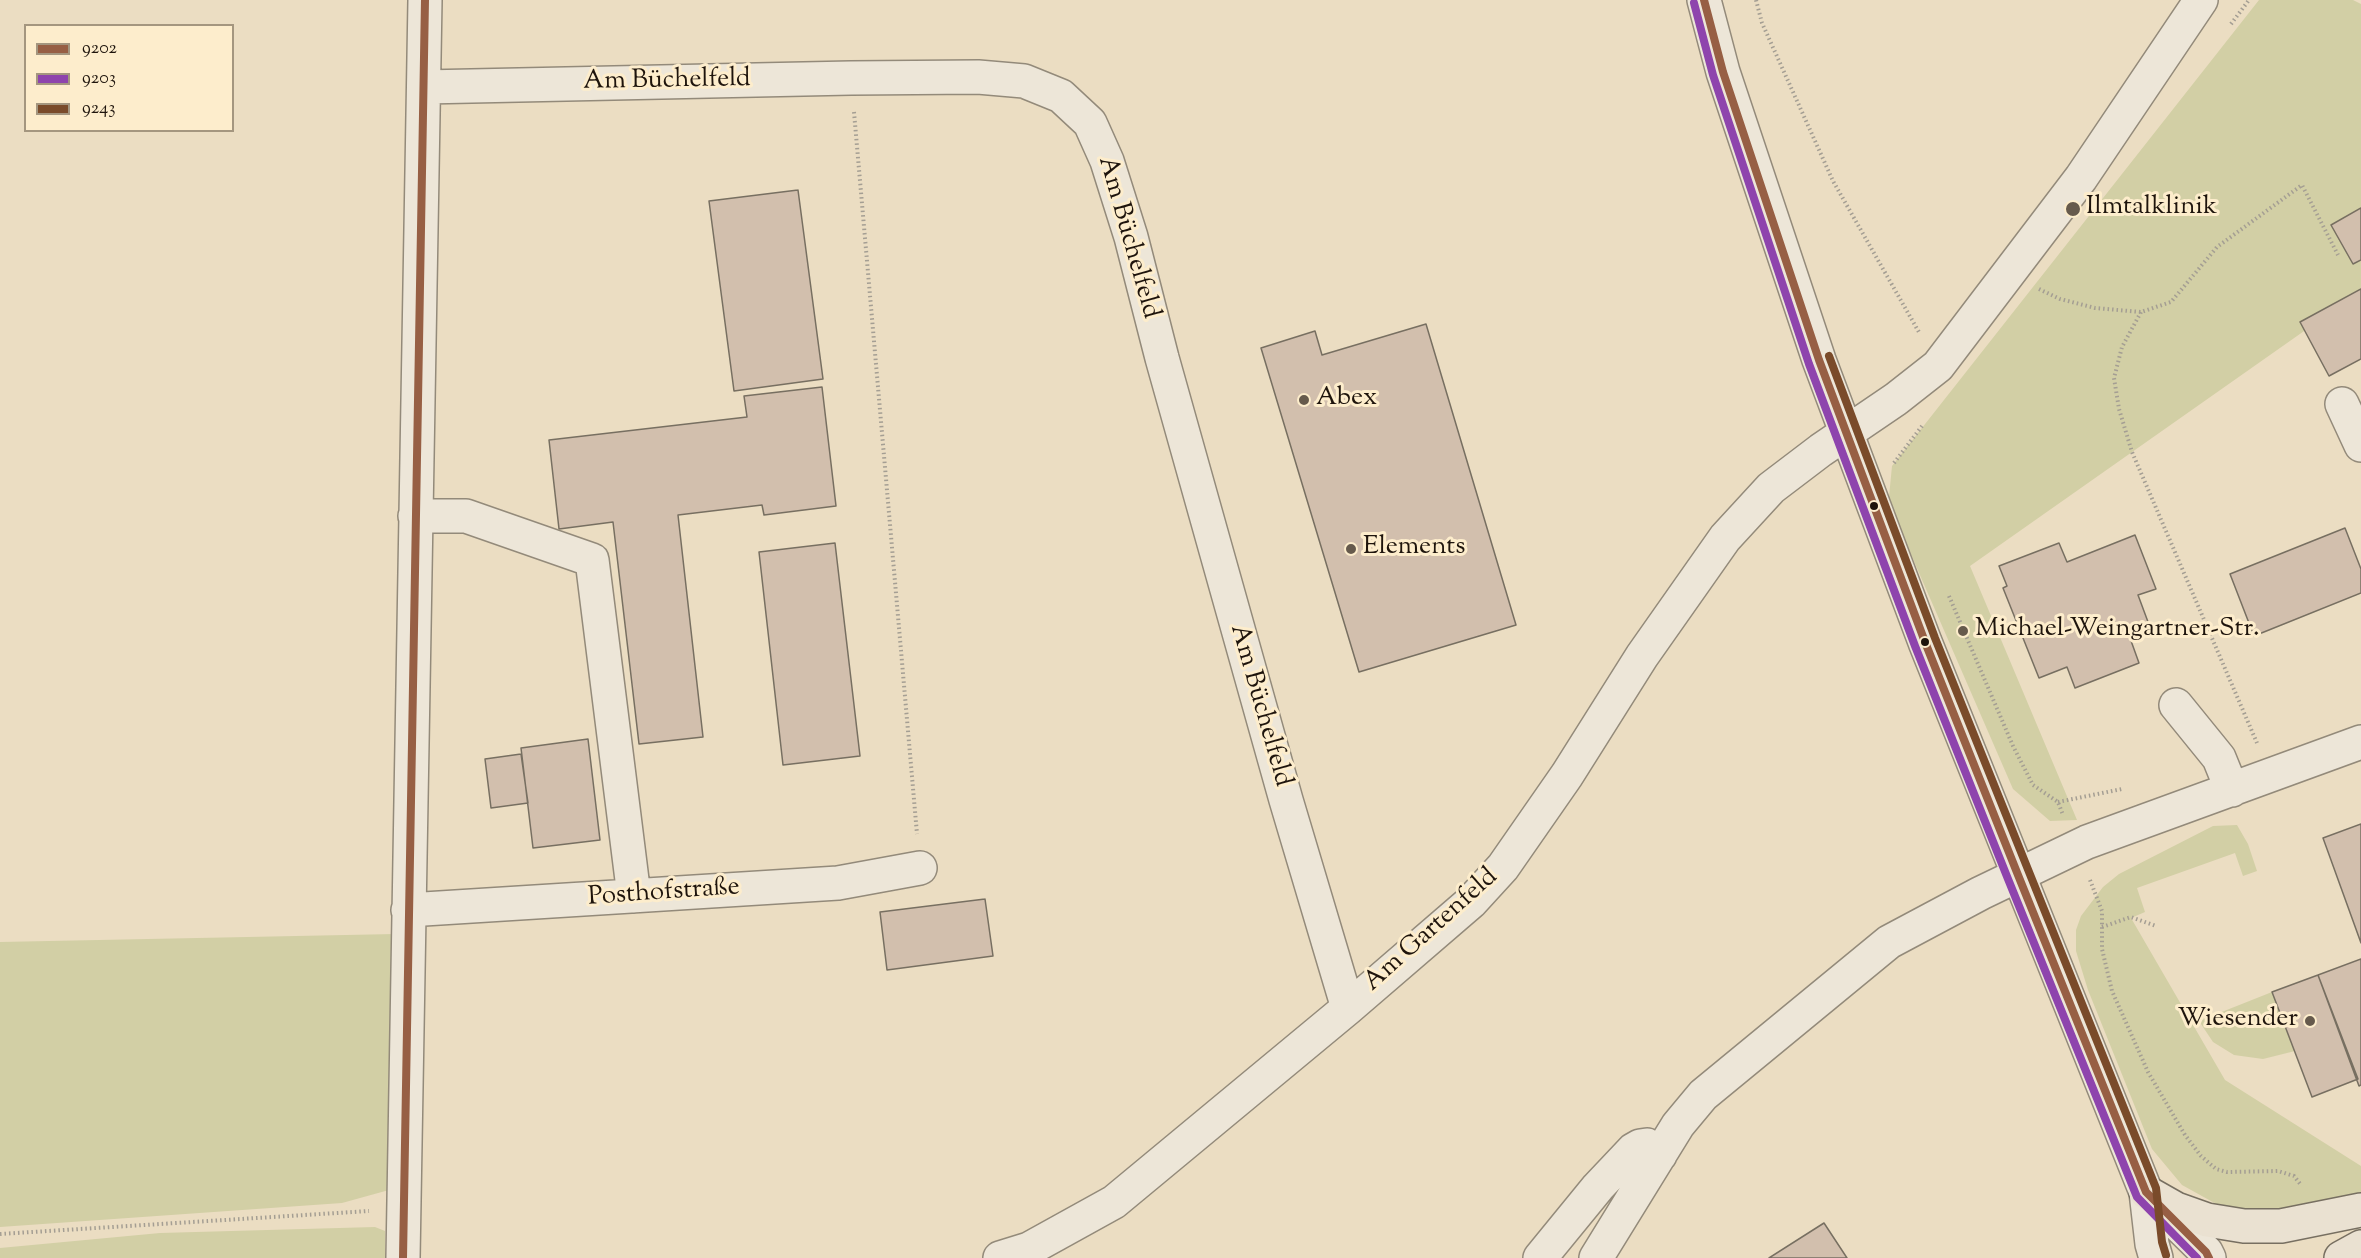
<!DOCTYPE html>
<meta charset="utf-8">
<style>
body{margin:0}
#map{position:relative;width:2361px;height:1258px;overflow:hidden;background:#ebddc2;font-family:"Sorts Mill Goudy",serif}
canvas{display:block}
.legend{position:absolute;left:24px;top:24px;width:210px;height:108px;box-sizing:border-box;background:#fdedcc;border:2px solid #a4967f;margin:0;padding:8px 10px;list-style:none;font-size:18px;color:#1e140c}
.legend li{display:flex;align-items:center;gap:12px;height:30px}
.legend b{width:30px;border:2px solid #a4967f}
</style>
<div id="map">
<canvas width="2361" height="1258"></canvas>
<ul class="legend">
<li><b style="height:8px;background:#975f44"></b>9202</li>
<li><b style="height:8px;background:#8e44ad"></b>9203</li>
<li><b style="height:8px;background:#7a4b2a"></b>9243</li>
</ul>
</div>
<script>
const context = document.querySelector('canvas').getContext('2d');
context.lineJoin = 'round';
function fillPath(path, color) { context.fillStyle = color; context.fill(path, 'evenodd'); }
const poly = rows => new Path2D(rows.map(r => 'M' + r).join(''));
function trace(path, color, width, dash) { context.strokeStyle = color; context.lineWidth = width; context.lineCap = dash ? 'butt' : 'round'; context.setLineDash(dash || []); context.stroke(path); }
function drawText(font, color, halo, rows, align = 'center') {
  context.font = font + ' "Sorts Mill Goudy",serif'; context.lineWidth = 6; context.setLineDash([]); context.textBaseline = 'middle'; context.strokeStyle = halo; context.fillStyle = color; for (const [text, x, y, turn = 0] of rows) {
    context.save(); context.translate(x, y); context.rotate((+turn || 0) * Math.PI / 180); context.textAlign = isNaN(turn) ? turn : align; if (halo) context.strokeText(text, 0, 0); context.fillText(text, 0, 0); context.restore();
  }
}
fillPath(poly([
 [2259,0,2353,0,2361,4,2361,291,1970,566,2077,820,2050,821,2013,789,1903,536,1889,497,1892,466],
 [2237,825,2248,844,2257,871,2243,876,2235,853,2137,888,2145,912,2131,918,2225,1080,2361,1166,2361,1193,2306,1208,2254,1212,2220,1206,2182,1185,2152,1149,2088,990,2076,951,2076,930,2081,916,2103,887,2119,874,2213,826],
 [395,934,389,1190,342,1203,0,1227,0,942],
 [2272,992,2295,1051,2263,1059,2234,1055,2213,1042,2199,1021],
 [375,1227,385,1231,385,1258,0,1258,0,1248,160,1233]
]), '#d2cfa5');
const building = poly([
 [798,190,823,379,734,391,709,201,798,190],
 [2361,208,2361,260,2353,264,2331,225,2361,208],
 [2361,289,2361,359,2329,376,2300,322,2361,289],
 [1426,324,1516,625,1359,672,1261,348,1315,331,1322,355,1426,324],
 [822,387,836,506,764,515,762,505,678,515,703,737,639,744,613,522,559,529,549,440,747,417,744,396,822,387],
 [2345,528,2361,569,2361,593,2254,636,2230,574,2345,528],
 [2135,535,2156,589,2138,595,2151,630,2130,638,2139,663,2075,688,2067,667,2039,678,2003,588,2007,586,1999,566,2059,543,2067,562,2135,535],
 [835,543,860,756,783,765,759,552,835,543],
 [588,739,600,840,533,848,521,748,588,739],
 [521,754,528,803,491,808,485,759,521,754],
 [2361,824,2361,943,2323,838,2361,824],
 [985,899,993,956,887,970,880,912,985,899],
 [2361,959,2361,1085,2359,1086,2318,975,2361,959],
 [2318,975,2358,1079,2312,1097,2272,992,2318,975],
 [1824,1223,1847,1258,1769,1258,1824,1223]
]);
fillPath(building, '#d2bfad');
trace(building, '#776f61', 1.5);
const minor = poly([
 [1704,0,1723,72,1819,360,1925,642,2146,1192,2152,1244,2156,1258],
 [424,87,851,78,978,77,1024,81,1061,96,1090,123,1107,161,1131,237,1162,358,1286,800,1348,1008],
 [2342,404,2361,445],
 [415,516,466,516,592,560,634,896],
 [2176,705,2219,758,2232,790],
 [408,910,838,883,920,868],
 [2151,1198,2206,1252,2209,1258],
 [403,1258,425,0],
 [1000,1258,1029,1249,1114,1202,1348,1008,1471,902,1503,867,1567,775,1642,656,1725,538,1771,488,1821,450,1896,399,1938,366,2081,178,2201,0],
 [1540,1258,1598,1187,1633,1150,1640,1146,1647,1145,1660,1155],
 [1596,1258,1678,1125,1703,1095,1889,942,1981,893,2087,842,2361,742]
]);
const major = poly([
 [2146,1192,2176,1209,2207,1220,2244,1226,2281,1226,2361,1210],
 [2341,1258,2361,1247]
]);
trace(minor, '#938a7a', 36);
trace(major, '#776f61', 36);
trace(poly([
 [1756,0,1762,23,1833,181,1920,334],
 [2231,24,2249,0],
 [854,112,917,834],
 [2039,289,2060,299,2095,308,2141,312,2171,302,2217,247,2302,185,2338,255],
 [2141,312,2122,347,2114,378,2119,409,2132,452,2257,743],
 [1894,463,1922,426],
 [1949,596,2013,746,2033,785,2058,802,2063,815],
 [2058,802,2122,789],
 [2090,880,2102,911,2102,949,2112,991,2148,1072,2185,1135,2201,1156,2216,1169,2227,1172,2278,1171,2294,1176,2301,1185],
 [2102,927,2131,917,2156,926],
 [0,1234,369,1211]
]), '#a49e93', 4, [1.5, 3]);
trace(minor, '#ede6d8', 33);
trace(major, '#eae1d1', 33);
trace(poly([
 [1704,0,1723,72,1819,360,1925,642,2018,875,2146,1192,2206,1252,2209,1258],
 [403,1258,425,0]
]), '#975f44', 8);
trace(poly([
 [1694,3,1713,75,1809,364,1915,646,2008,879,2137,1197,2197,1258]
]), '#8e44ad', 8);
trace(poly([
 [1829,356,1935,638,2156,1188,2162,1242,2166,1255]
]), '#7a4b2a', 8);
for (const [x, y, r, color] of [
 [2073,209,8,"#665a4c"],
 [1304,400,6,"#665a4c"],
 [1874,506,5,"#1e140c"],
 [1351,549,6,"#665a4c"],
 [1963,631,6,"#665a4c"],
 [1925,642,5,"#1e140c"],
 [2310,1021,6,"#665a4c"]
]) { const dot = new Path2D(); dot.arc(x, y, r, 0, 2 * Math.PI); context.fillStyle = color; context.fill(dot); trace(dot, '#fdedcc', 2); }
drawText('26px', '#1e140c', '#fdedcc', [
 ["Am Büchelfeld",667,82,-1],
 ["Am Büchelfeld",1127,238,74],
 ["Am Büchelfeld",1259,706,74],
 ["Posthofstraße",664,894,-4],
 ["Am Gartenfeld",1432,931,-42]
]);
drawText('26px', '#1e140c', '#fdedcc', [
 ["Ilmtalklinik",2086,209],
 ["Abex",1316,400],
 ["Elements",1363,549],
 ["Michael-Weingartner-Str.",1975,631],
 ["Wiesender",2298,1021,"right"]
], 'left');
</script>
